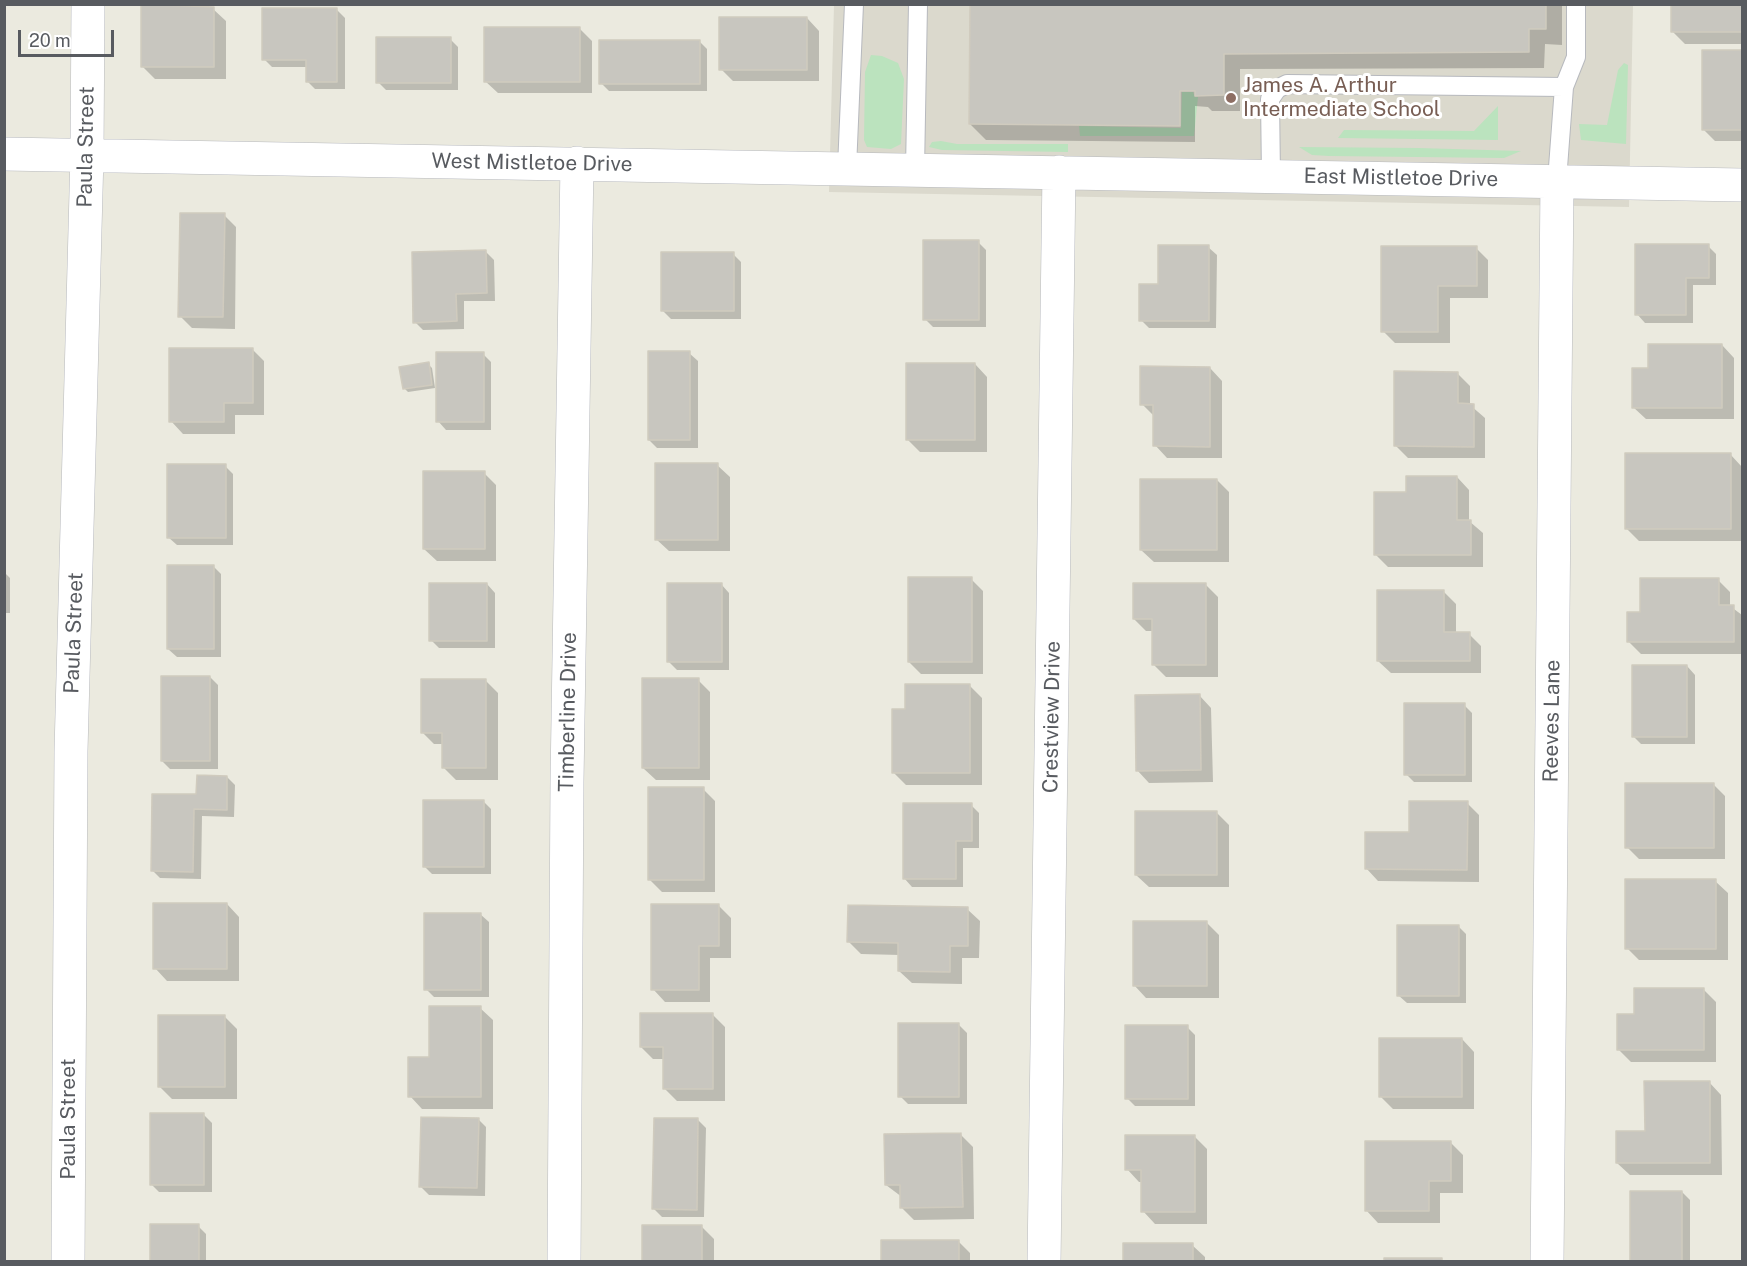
<!DOCTYPE html>
<style>
body{margin:0}
#map{position:relative;width:1747px;height:1266px;overflow:hidden;background:#ebeadf;font-family:"Public Sans",sans-serif}
canvas{display:block}
.frame{position:absolute;inset:0;border:6px solid #585b60;pointer-events:none}
.scale{position:absolute;left:18px;top:30px;width:96px;height:27px;box-sizing:border-box;border:3px solid #585b60;border-top:0;padding-left:8px;font-size:18px;line-height:21px;white-space:nowrap;color:#585b60;-webkit-text-stroke:4px #fff;paint-order:stroke}
</style>
<div id="map">
<canvas width="1747" height="1266"></canvas>
<div class="frame"></div>
<div class="scale">20 m</div>
</div>
<script>
const context = document.querySelector('canvas').getContext('2d');
context.lineJoin = 'round';
function fillPath(path, color) { context.fillStyle = color; context.fill(path, 'evenodd'); }
const poly = rows => new Path2D(rows.map(r => 'M' + r).join(''));
function trace(path, color, width, dash) { context.strokeStyle = color; context.lineWidth = width; context.lineCap = dash ? 'butt' : 'round'; context.setLineDash(dash || []); context.stroke(path); }
function drawText(font, color, halo, rows, align = 'center') {
  context.font = font + ' "Public Sans",sans-serif'; context.lineWidth = 6; context.setLineDash([]); context.textBaseline = 'middle'; context.strokeStyle = halo; context.fillStyle = color; for (const [text, x, y, turn = 0] of rows) {
    context.save(); context.translate(x, y); context.rotate((+turn || 0) * Math.PI / 180); context.textAlign = isNaN(turn) ? turn : align; if (halo) context.strokeText(text, 0, 0); context.fillText(text, 0, 0); context.restore();
  }
}
fillPath(poly([
 [834,5,1633,5,1629,207,829,192]
]), '#dbd9cd');
fillPath(poly([
 [871,55,882,56,898,63,904,79,901,144,891,149,867,147,864,140,865,72],
 [1624,63,1628,65,1626,144,1581,140,1579,124,1607,125,1618,70],
 [1182,92,1193,92,1195,97,1198,97,1194,136,1080,136,1079,126,1181,128],
 [1498,106,1498,140,1338,138,1344,130,1474,131],
 [941,141,957,144,1068,144,1068,152,942,150,929,147,932,142],
 [1299,147,1419,148,1521,151,1504,158,1329,156,1312,155]
]), '#bbe3be');
fillPath(poly([
 [143,4,186,4,186,9,213,9,226,21,226,79,155,79,143,67],
 [972,4,1562,4,1562,45,1545,44,1544,68,1240,69,1240,111,1212,111,1208,107,1195,106,1195,142,986,140,970,124],
 [1673,4,1742,4,1742,44,1685,44,1673,32],
 [337,10,345,18,345,89,315,89,307,81,307,67,272,67,264,59],
 [807,18,819,31,819,81,733,81,721,69],
 [580,29,592,41,592,93,498,93,485,81],
 [450,39,458,47,458,90,386,90,378,82],
 [699,41,707,49,707,91,609,91,601,83],
 [1703,52,1742,52,1742,141,1715,141,1703,129],
 [224,215,236,227,235,329,192,328,180,316],
 [978,242,986,250,986,327,933,327,925,319],
 [1708,246,1716,254,1716,285,1693,285,1693,323,1645,323,1637,314],
 [1208,247,1217,255,1216,328,1149,328,1141,320,1160,286],
 [1476,248,1488,260,1488,298,1450,298,1450,343,1395,343,1383,331],
 [486,252,494,260,495,301,464,301,464,329,423,330,415,322],
 [733,254,741,262,741,319,671,319,663,311],
 [1722,345,1734,358,1734,419,1646,419,1633,407,1650,369],
 [252,349,264,361,264,415,235,415,235,434,183,434,171,421],
 [689,353,698,361,698,448,657,448,649,440],
 [483,354,491,362,491,430,446,430,438,421],
 [428,364,432,368,435,388,408,392,404,388],
 [975,364,987,377,987,452,920,452,908,440],
 [1210,368,1222,381,1222,458,1167,458,1155,445,1155,417,1142,404],
 [1458,374,1470,386,1470,405,1485,418,1485,458,1408,458,1395,445],
 [1730,454,1742,467,1742,541,1639,541,1627,529],
 [717,465,730,477,730,551,669,551,656,539],
 [225,466,233,474,233,545,177,545,168,537],
 [484,473,496,485,496,561,437,561,424,549],
 [1457,477,1469,490,1469,521,1483,533,1483,567,1388,567,1376,555,1407,493],
 [1217,480,1229,492,1229,562,1154,562,1141,550],
 [213,566,221,574,221,657,177,657,168,649],
 [4,572,10,578,10,613,4,613],
 [971,579,983,591,983,674,921,674,909,662],
 [1718,580,1730,592,1730,606,1742,615,1742,654,1641,654,1628,641,1641,614],
 [487,584,495,593,495,648,439,648,431,640],
 [721,584,729,593,729,670,677,670,669,662],
 [1205,584,1218,597,1218,677,1166,677,1153,664,1153,631,1146,631,1134,619],
 [1444,592,1456,604,1456,634,1469,634,1481,646,1481,673,1391,673,1378,661],
 [1687,666,1695,675,1695,744,1641,744,1633,736],
 [210,677,218,685,218,769,170,769,162,761],
 [698,680,710,692,710,780,656,780,643,768],
 [486,681,498,693,498,780,456,780,444,768,444,744,434,744,422,732],
 [970,686,982,698,982,785,906,785,893,772,907,711],
 [1199,695,1211,708,1213,782,1149,783,1137,770],
 [1464,705,1472,713,1472,782,1414,782,1406,774],
 [227,777,235,785,234,817,202,816,201,879,160,878,152,870,198,796],
 [1713,784,1725,796,1725,859,1639,859,1627,847],
 [703,789,715,801,715,892,662,892,649,879],
 [483,801,491,809,491,874,432,874,424,866],
 [1467,803,1479,815,1479,882,1378,881,1366,868,1410,834],
 [971,805,979,813,979,848,963,848,963,887,912,887,904,878],
 [1217,813,1229,825,1229,887,1149,887,1136,875],
 [1715,881,1728,893,1728,960,1639,960,1627,948],
 [227,904,239,917,239,981,167,981,155,968],
 [719,906,731,918,731,958,710,958,710,1002,665,1002,653,989],
 [967,909,980,921,979,958,962,958,962,984,912,983,899,971,900,955,861,954,849,942],
 [480,914,489,922,489,997,434,997,426,989],
 [1207,923,1219,935,1219,998,1146,998,1134,985],
 [1458,926,1466,934,1466,1003,1407,1003,1398,995],
 [1704,990,1716,1002,1716,1062,1631,1062,1618,1049,1635,1015],
 [480,1008,493,1020,493,1109,422,1109,410,1096,431,1058],
 [712,1014,725,1027,725,1101,677,1101,665,1089,665,1059,653,1059,641,1047],
 [224,1016,237,1029,237,1099,172,1099,160,1087],
 [959,1025,967,1033,967,1104,908,1104,900,1096],
 [1187,1027,1195,1035,1195,1106,1135,1106,1127,1098],
 [1462,1039,1474,1052,1474,1109,1393,1109,1380,1096],
 [1709,1082,1721,1095,1722,1175,1630,1175,1617,1163],
 [204,1115,212,1123,212,1192,159,1192,151,1184],
 [478,1119,486,1127,485,1196,429,1195,421,1187],
 [698,1120,706,1128,704,1217,662,1217,654,1209],
 [961,1135,973,1147,974,1219,914,1220,902,1208,902,1197,886,1185],
 [1195,1137,1207,1149,1207,1224,1155,1224,1143,1211,1143,1182,1139,1182,1127,1169],
 [1451,1143,1463,1155,1463,1193,1440,1193,1440,1223,1378,1223,1366,1210],
 [1682,1192,1690,1200,1690,1262,1632,1262],
 [198,1226,206,1234,206,1262,151,1262],
 [702,1227,714,1239,714,1262,643,1262],
 [958,1241,970,1253,970,1262,883,1262],
 [1192,1245,1205,1257,1205,1262,1124,1262]
]), '#0003');
const building = poly([
 [141,4,214,7,214,67,141,67,141,4],
 [970,4,1546,4,1546,29,1529,29,1529,52,1224,54,1224,95,1195,96,1195,91,1180,91,1180,126,969,124,970,4],
 [1671,4,1742,4,1742,32,1671,32,1671,4],
 [262,8,337,8,337,82,306,82,306,60,262,60,262,8],
 [719,17,807,17,807,70,719,70,719,17],
 [484,27,580,27,580,82,484,82,484,27],
 [376,37,451,37,451,83,376,83,376,37],
 [599,40,700,40,700,84,599,84,599,40],
 [1702,50,1742,50,1742,130,1702,130,1702,50],
 [180,213,225,213,223,317,178,317,180,213],
 [923,240,979,240,979,320,923,320,923,240],
 [1635,244,1709,244,1709,278,1686,278,1686,315,1635,315,1635,244],
 [1158,245,1209,245,1209,321,1139,321,1139,284,1158,284,1158,245],
 [1381,246,1477,246,1477,286,1438,286,1438,332,1381,332,1381,246],
 [486,250,487,293,456,294,457,321,413,323,412,252,486,250],
 [661,252,734,252,734,311,661,311,661,252],
 [1648,344,1722,344,1722,408,1632,408,1632,368,1648,368,1648,344],
 [169,348,253,348,253,403,224,403,224,422,169,422,169,348],
 [648,351,690,351,690,440,648,440,648,351],
 [436,352,484,352,484,422,436,422,436,352],
 [429,362,432,385,403,389,399,367,429,362],
 [906,363,975,363,975,440,906,440,906,363],
 [1140,366,1210,367,1210,447,1153,446,1153,405,1140,405,1140,366],
 [1394,371,1458,372,1458,403,1474,404,1474,447,1394,446,1394,371],
 [1625,453,1731,453,1731,529,1625,529,1625,453],
 [655,463,718,463,718,540,655,540,655,463],
 [167,464,226,464,226,538,167,538,167,464],
 [423,471,485,471,485,549,423,549,423,471],
 [1406,476,1457,476,1457,520,1471,520,1471,555,1374,555,1374,492,1406,492,1406,476],
 [1140,479,1217,479,1217,550,1140,550,1140,479],
 [167,565,214,565,214,649,167,649,167,565],
 [908,577,972,577,972,662,908,662,908,577],
 [1640,578,1719,578,1719,605,1734,605,1734,642,1627,642,1627,612,1640,612,1640,578],
 [429,583,487,583,487,641,429,641,429,583],
 [667,583,722,583,722,662,667,662,667,583],
 [1133,583,1206,583,1206,665,1152,665,1152,619,1133,619,1133,583],
 [1377,590,1444,590,1444,632,1470,632,1470,661,1377,661,1377,590],
 [1632,665,1687,665,1687,737,1632,737,1632,665],
 [161,676,210,676,210,761,161,761,161,676],
 [642,678,699,678,699,768,642,768,642,678],
 [421,679,486,679,486,768,442,768,442,733,421,733,421,679],
 [905,684,970,684,970,773,892,773,892,709,905,709,905,684],
 [1200,694,1201,770,1136,771,1135,695,1200,694],
 [1404,703,1465,703,1465,775,1404,775,1404,703],
 [197,775,227,776,227,810,194,809,193,872,151,871,152,794,196,794,197,775],
 [1625,783,1714,783,1714,848,1625,848,1625,783],
 [648,787,704,787,704,880,648,880,648,787],
 [423,800,484,800,484,867,423,867,423,800],
 [1409,801,1468,801,1467,870,1365,869,1365,832,1409,832,1409,801],
 [903,803,972,803,972,841,956,841,956,879,903,879,903,803],
 [1135,811,1217,811,1217,875,1135,875,1135,811],
 [1625,879,1716,879,1716,949,1625,949,1625,879],
 [153,903,227,903,227,969,153,969,153,903],
 [651,904,719,904,719,946,699,946,699,990,651,990,651,904],
 [848,905,968,907,968,946,950,946,950,972,898,971,898,943,847,942,848,905],
 [424,913,481,913,481,990,424,990,424,913],
 [1133,921,1207,921,1207,986,1133,986,1133,921],
 [1397,925,1459,925,1459,996,1397,996,1397,925],
 [1634,988,1704,988,1704,1050,1617,1050,1617,1014,1634,1014,1634,988],
 [429,1006,481,1006,481,1097,408,1097,408,1057,429,1057,429,1006],
 [640,1013,713,1013,713,1089,663,1089,663,1047,640,1047,640,1013],
 [158,1015,225,1015,225,1087,158,1087,158,1015],
 [898,1023,959,1023,959,1097,898,1097,898,1023],
 [1125,1025,1188,1025,1188,1099,1125,1099,1125,1025],
 [1379,1038,1462,1038,1462,1097,1379,1097,1379,1038],
 [1644,1081,1710,1081,1710,1163,1616,1163,1616,1131,1645,1131,1644,1081],
 [150,1113,204,1113,204,1185,150,1185,150,1113],
 [421,1117,479,1118,477,1188,419,1187,421,1117],
 [654,1118,698,1118,697,1210,652,1209,654,1118],
 [961,1133,963,1207,900,1208,900,1185,885,1185,884,1134,961,1133],
 [1125,1135,1195,1135,1195,1212,1141,1212,1141,1170,1125,1170,1125,1135],
 [1365,1141,1451,1141,1451,1181,1429,1181,1429,1211,1365,1211,1365,1141],
 [1630,1191,1682,1191,1682,1262,1630,1262,1630,1191],
 [150,1224,199,1224,199,1262,150,1262,150,1224],
 [642,1225,702,1225,702,1262,642,1262,642,1225],
 [881,1240,959,1240,959,1262,881,1262,881,1240],
 [1123,1243,1193,1243,1193,1262,1123,1262,1123,1243],
 [1384,1258,1442,1258,1442,1262,1384,1262,1384,1258]
]);
fillPath(building, '#c8c6bf');
trace(building, '#d0cbbe', 1.5);
const service = poly([
 [847,168,854,4],
 [915,170,918,4],
 [1271,176,1270,99,1277,89,1287,84,1564,87],
 [1557,181,1564,87,1576,57,1576,4]
]);
const minor = poly([
 [4,154,1742,185],
 [68,1262,71,751,87,155,88,4],
 [564,1262,567,781,577,163],
 [1044,1262,1059,172],
 [1547,1262,1557,181]
]);
trace(service, '#b7b9be', 20);
trace(minor, '#b7b9be', 34);
trace(service, '#fff', 18);
trace(minor, '#fff', 33);
for (const [x, y, r, color] of [
 [1231,98,6,"#8d6e63"]
]) { const dot = new Path2D(); dot.arc(x, y, r, 0, 2 * Math.PI); context.fillStyle = color; context.fill(dot); trace(dot, '#fff', 2); }
drawText('21px', '#785e54', '#fff', [
 ["James A. Arthur",1243,86],
 ["Intermediate School",1243,110]
], 'left');
drawText('21px', '#585b60', '#fff', [
 ["Paula Street",86,147,-89],
 ["West Mistletoe Drive",532,163,1],
 ["East Mistletoe Drive",1401,178,1],
 ["Paula Street",74,633,-88],
 ["Timberline Drive",568,712,-89],
 ["Crestview Drive",1052,717,-89],
 ["Reeves Lane",1552,721,-89],
 ["Paula Street",69,1119,-90]
]);
</script>
